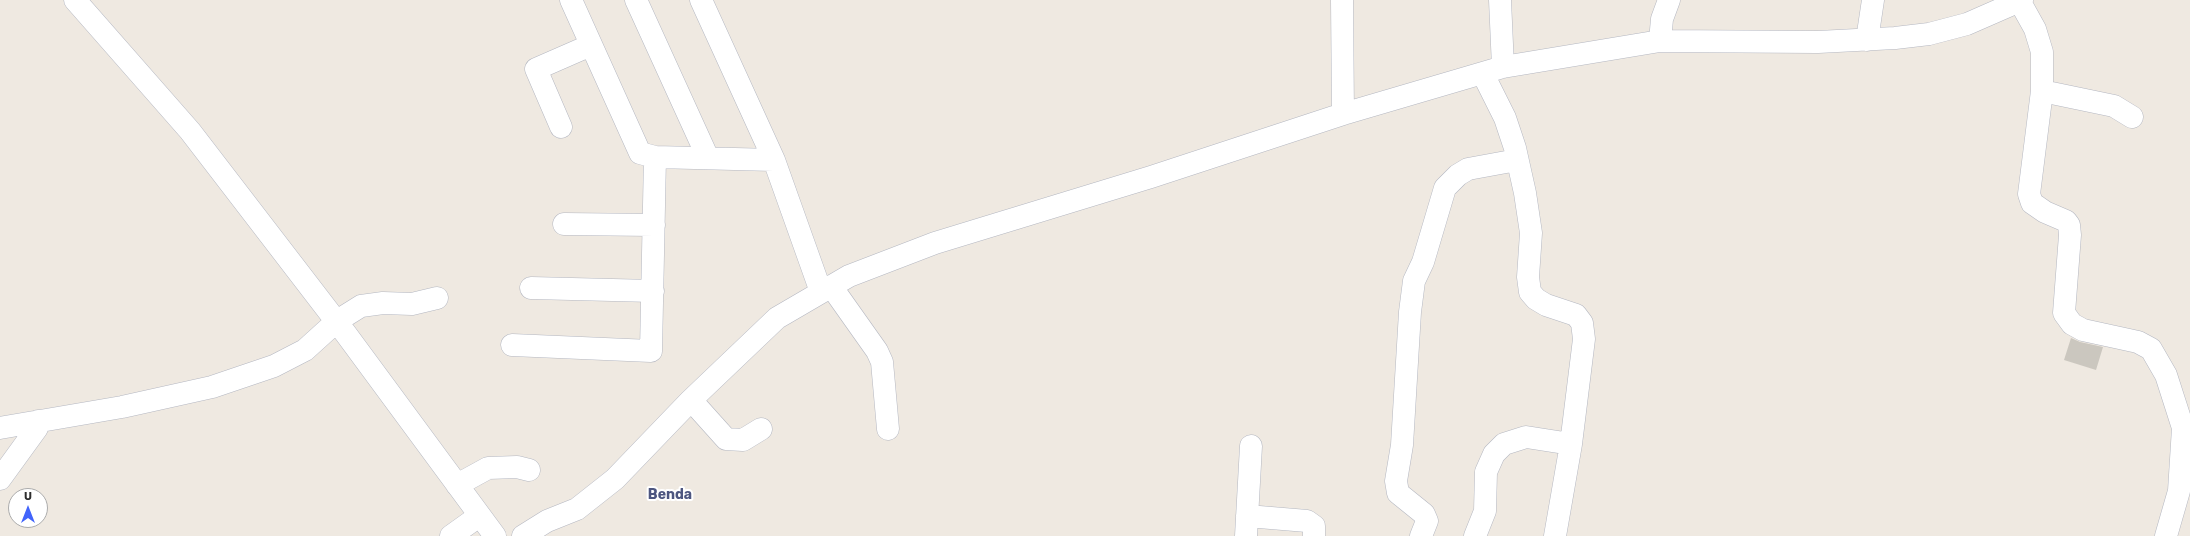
<!DOCTYPE html>
<style>
body{margin:0}
#map{position:relative;width:2190px;height:536px;overflow:hidden;background:#efe9e1;font-family:Rubik,sans-serif}
canvas{display:block}
.north{position:absolute;left:8px;top:488px;width:40px;height:40px;box-sizing:border-box;background:#fff;border:1px solid #ababab;border-radius:50%;rotate:0deg;font-size:11px;font-weight:700;line-height:16px;text-align:center;color:#2e2e2e}
.north::after{content:'';display:block;margin:auto;width:14px;height:18px;background:#4264fb;clip-path:polygon(50% 0,100% 100%,50% 72%,0 100%)}
</style>
<div id="map">
<canvas width="2190" height="536"></canvas>
<div class="north">U</div>
</div>
<script>
const context = document.querySelector('canvas').getContext('2d');
context.lineJoin = 'round';
function fillPath(path, color) { context.fillStyle = color; context.fill(path, 'evenodd'); }
const poly = rows => new Path2D(rows.map(r => 'M' + r).join(''));
function trace(path, color, width, dash) { context.strokeStyle = color; context.lineWidth = width; context.lineCap = dash ? 'butt' : 'round'; context.setLineDash(dash || []); context.stroke(path); }
function drawText(font, color, halo, rows, align = 'center') {
  context.font = font + ' Rubik,sans-serif'; context.lineWidth = 4; context.setLineDash([]); context.textBaseline = 'middle'; context.strokeStyle = halo; context.fillStyle = color; for (const [text, x, y, turn = 0] of rows) {
    context.save(); context.translate(x, y); context.rotate((+turn || 0) * Math.PI / 180); context.textAlign = isNaN(turn) ? turn : align; if (halo) context.strokeText(text, 0, 0); context.fillText(text, 0, 0); context.restore();
  }
}
fillPath(poly([
 [2071,338,2080,342,2103,347,2096,370,2064,360]
]), '#cbc7bf');
const minor = poly([
 [75,0,190,131,346,334,495,536],
 [571,0,640,153,655,157,774,160],
 [636,0,708,158],
 [701,0,774,160,821,292],
 [1342,0,1343,114],
 [1500,0,1503,67],
 [2020,2,2035,29,2042,52,2042,91,2029,194,2032,203,2045,212,2066,221,2069,225,2070,235,2064,313,2072,324,2083,330,2138,342,2151,349,2166,375,2183,428,2179,491,2166,536],
 [1867,40,1873,0],
 [1660,41,1662,19,1669,0],
 [2042,91,2114,106,2132,117],
 [561,127,536,69,591,45],
 [564,224,654,225],
 [831,286,877,351,882,362,888,429],
 [531,288,653,291],
 [512,345,651,351,655,157],
 [691,400,726,439,743,440,761,429],
 [0,428,122,407,212,387,274,366,305,350,337,321,361,306,383,303,412,304,437,298],
 [0,479,37,428,38,421],
 [457,485,488,468,517,467,529,470],
 [1247,516,1307,521,1314,526,1314,536],
 [451,536,479,516],
 [523,536,547,521,577,509,615,479,691,400,777,318,849,276,935,243,1151,177,1343,114,1503,67,1660,41,1818,42,1895,38,1929,34,1967,24,2022,0],
 [1246,536,1251,446],
 [1421,536,1427,521,1424,514,1398,493,1396,481,1402,445,1410,312,1414,281,1423,262,1445,188,1458,175,1468,169,1517,160],
 [1475,536,1485,511,1486,472,1494,454,1504,444,1526,437,1571,444,1584,339,1582,323,1576,315,1546,305,1536,299,1530,292,1528,277,1531,233,1525,193,1515,148,1505,118,1483,74],
 [1555,536,1571,444]
]);
trace(minor, '#b4b7c1', 23);
trace(minor, '#fff', 22);
drawText('bold 14px', '#4d5680', '#fff', [
 ["Benda",670,495]
]);
</script>
